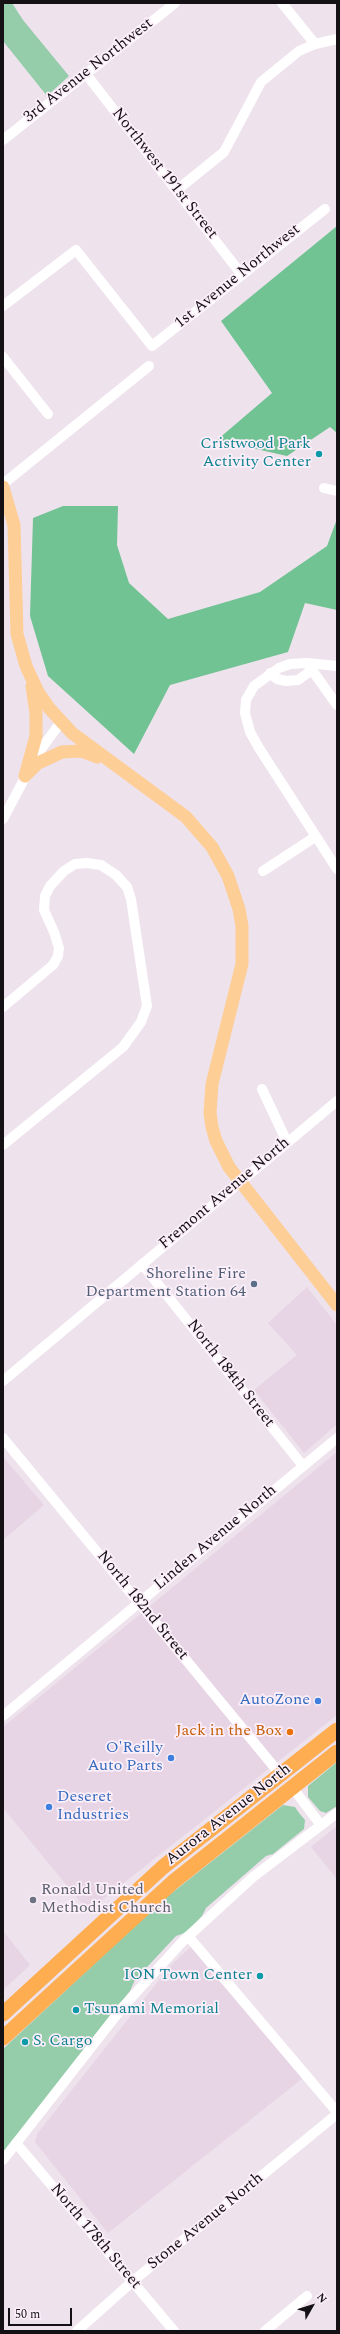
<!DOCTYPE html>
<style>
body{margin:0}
#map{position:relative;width:340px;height:2334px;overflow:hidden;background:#eee2ed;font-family:Spectral,serif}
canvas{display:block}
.frame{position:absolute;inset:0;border:4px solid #141013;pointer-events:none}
.north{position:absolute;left:292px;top:2286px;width:40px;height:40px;-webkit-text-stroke:3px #fceffa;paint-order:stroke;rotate:51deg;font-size:11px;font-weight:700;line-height:16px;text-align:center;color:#141013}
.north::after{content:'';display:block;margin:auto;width:14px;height:18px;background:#141013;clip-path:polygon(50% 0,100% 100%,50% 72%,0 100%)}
.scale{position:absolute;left:8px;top:2308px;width:64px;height:18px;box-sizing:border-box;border:2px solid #141013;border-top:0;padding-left:5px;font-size:12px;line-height:14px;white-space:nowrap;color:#141013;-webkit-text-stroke:3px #fceffa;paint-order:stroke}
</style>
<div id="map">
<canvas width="340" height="2334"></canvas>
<div class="frame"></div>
<div class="north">N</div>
<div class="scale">50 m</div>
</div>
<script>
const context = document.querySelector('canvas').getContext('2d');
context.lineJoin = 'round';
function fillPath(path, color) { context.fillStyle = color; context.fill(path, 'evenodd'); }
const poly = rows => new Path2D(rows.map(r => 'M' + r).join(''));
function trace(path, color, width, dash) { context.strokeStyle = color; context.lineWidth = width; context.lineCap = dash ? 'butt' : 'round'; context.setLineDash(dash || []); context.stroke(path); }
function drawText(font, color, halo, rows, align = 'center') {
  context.font = font + ' Spectral,serif'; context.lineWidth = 3.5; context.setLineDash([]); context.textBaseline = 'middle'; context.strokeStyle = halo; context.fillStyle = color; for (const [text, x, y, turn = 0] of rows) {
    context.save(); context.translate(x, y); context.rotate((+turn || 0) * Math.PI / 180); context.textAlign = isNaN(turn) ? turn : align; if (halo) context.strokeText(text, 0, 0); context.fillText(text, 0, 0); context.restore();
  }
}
fillPath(poly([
 [307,1287,337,1325,337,1424,304,1453,254,1390,297,1355,268,1323],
 [337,1452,337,1715,88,1911,3,1808,3,1727],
 [3,1457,44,1505,3,1540],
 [337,1826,337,1879,311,1847],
 [3,1931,30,1965,3,1990],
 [195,1943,303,2078,108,2233,35,2142,37,2134,171,1965]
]), '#e7d4e4');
fillPath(poly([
 [3,3,12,3,23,20,69,76,47,96,3,41],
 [337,1762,337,1806,326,1813,320,1811,308,1797,308,1786],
 [283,1805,295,1807,299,1813,305,1820,304,1829,273,1854,266,1856,206,1908,202,1916,187,1932,176,1936,135,1980,130,1991,3,2153,3,2049,163,1900]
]), '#95cdaa');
fillPath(poly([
 [337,226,337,433,330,427,287,456,217,440,272,393,221,321],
 [63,506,118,506,117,545,129,583,168,619,260,592,327,546,337,519,337,610,305,603,288,652,170,685,134,754,48,676,30,616,33,518]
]), '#71c393');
trace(poly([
 [282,3,315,44],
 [86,74,242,275],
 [3,140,175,3],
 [177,190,224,152,261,82,299,51,315,44,337,39],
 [3,306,76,250,152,346,325,209],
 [3,357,48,414],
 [3,484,149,366],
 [324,488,337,491],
 [307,663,337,705],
 [337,666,307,663,290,664,279,668,254,686,246,700,245,713,250,732,259,748,337,869],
 [270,673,277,679,286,681,298,680,312,670],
 [3,819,38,753,61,722],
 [263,871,315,837],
 [3,1007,53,965,58,956,59,948,54,932,44,910,45,896,50,886,64,871,75,864,87,863,101,865,116,875,127,887,131,899,147,1006,141,1022,123,1047,3,1145],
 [262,1089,287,1142],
 [142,1264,303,1466],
 [3,1381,337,1101],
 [3,1438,280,1774],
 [3,1716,337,1438],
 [292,1787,320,1824],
 [188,1936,337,2112],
 [16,2143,174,2331],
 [3,2160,122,2008,183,1941,253,1877,337,1813],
 [77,2331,133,2281,337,2114],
 [265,2331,307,2296]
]), '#fff', 10);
trace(poly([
 [3,487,14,525,17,634,26,666,38,692,49,708,72,733,186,817,212,847,228,876,239,909,242,926,242,964,212,1084,210,1113,212,1127,216,1141,229,1167,337,1305],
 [27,774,38,763,62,752,81,751,97,757],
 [25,776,36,736,36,713,32,686]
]), '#fece97', 13);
trace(poly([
 [3,2014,163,1867,337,1730],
 [3,2038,173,1882,337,1752]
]), '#fead51', 15);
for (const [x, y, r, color] of [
 [319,454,4,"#0f9aa8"],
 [254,1284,4,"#5c6f8a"],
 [318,1701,4,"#3f7fe0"],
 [290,1732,4,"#e8710a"],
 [171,1758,4,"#3f7fe0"],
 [49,1807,4,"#3f7fe0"],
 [33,1900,4,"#6b7280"],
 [260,1976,4,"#0f9aa8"],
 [76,2010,4,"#0f9aa8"],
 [25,2042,4,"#0f9aa8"]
]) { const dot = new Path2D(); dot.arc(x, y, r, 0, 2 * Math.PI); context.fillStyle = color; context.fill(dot); trace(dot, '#fceffa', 1.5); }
drawText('16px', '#141013', '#fceffa', [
 ["3rd Avenue Northwest",89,71,-38],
 ["Northwest 191st Street",164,174,52],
 ["1st Avenue Northwest",238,277,-39],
 ["Fremont Avenue North",225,1194,-40],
 ["North 184th Street",230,1374,52],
 ["Linden Avenue North",216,1538,-40],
 ["North 182nd Street",142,1606,51],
 ["Aurora Avenue North",229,1815,-38],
 ["Stone Avenue North",206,2222,-39],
 ["North 178th Street",95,2237,50]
]);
drawText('16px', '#0d838f', '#fceffa', [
 ["Cristwood Park",311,445],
 ["Activity Center",311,463],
 ["ION Town Center",252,1976],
 ["Tsunami Memorial",84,2010,"left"],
 ["S. Cargo",33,2042,"left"]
], 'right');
drawText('16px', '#4e5e75', '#fceffa', [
 ["Shoreline Fire",246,1275],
 ["Department Station 64",246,1293]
], 'right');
drawText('16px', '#366cbe', '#fceffa', [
 ["AutoZone",310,1701],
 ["O'Reilly",163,1749],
 ["Auto Parts",163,1767],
 ["Deseret",57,1798,"left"],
 ["Industries",57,1816,"left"]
], 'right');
drawText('16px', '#c56008', '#fceffa', [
 ["Jack in the Box",282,1732]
], 'right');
drawText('16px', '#5b616d', '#fceffa', [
 ["Ronald United",41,1891],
 ["Methodist Church",41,1909]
], 'left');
</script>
